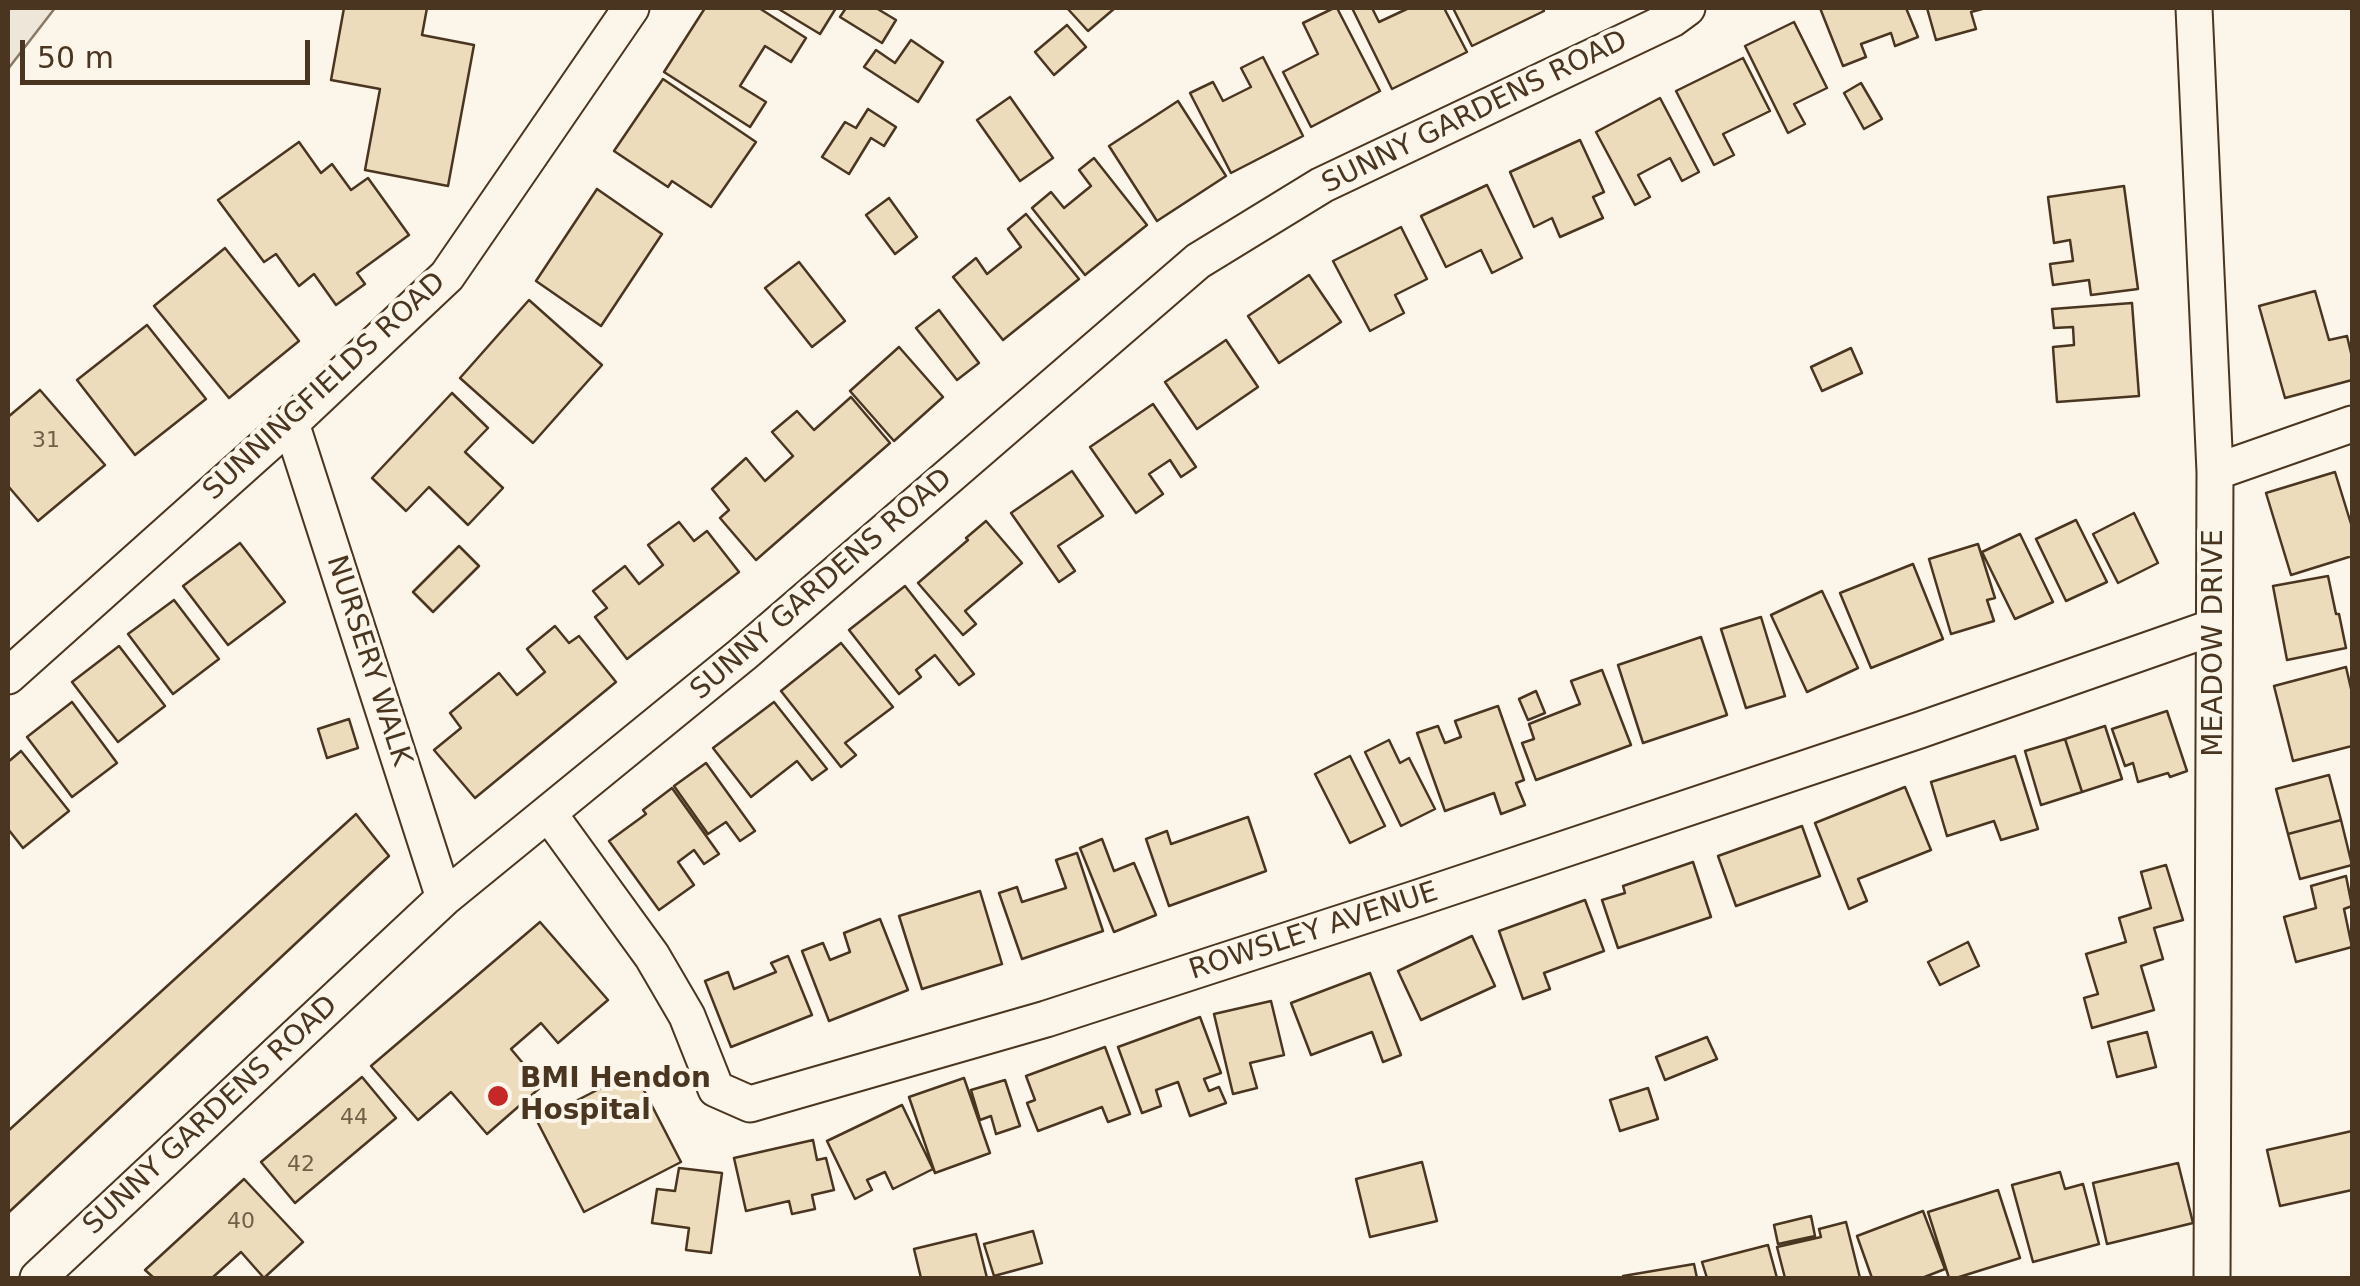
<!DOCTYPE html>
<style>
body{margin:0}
#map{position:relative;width:2360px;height:1286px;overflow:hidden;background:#fbf6e9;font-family:"DejaVu Sans",sans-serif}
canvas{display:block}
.frame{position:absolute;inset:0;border:10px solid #4a3520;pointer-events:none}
.scale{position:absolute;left:20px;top:40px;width:290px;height:45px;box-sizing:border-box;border:5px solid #4a3520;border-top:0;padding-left:12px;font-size:30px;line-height:35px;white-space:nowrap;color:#4a3520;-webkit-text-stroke:8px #fbf6e9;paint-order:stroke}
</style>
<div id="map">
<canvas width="2360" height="1286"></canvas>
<div class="frame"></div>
<div class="scale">50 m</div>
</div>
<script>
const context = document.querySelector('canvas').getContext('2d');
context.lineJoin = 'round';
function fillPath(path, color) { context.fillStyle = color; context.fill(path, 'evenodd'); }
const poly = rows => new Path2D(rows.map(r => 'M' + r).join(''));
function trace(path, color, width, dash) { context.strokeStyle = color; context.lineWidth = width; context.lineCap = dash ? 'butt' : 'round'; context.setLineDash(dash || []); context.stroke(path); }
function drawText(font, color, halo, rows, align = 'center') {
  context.font = font + ' "DejaVu Sans",sans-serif'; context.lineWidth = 8; context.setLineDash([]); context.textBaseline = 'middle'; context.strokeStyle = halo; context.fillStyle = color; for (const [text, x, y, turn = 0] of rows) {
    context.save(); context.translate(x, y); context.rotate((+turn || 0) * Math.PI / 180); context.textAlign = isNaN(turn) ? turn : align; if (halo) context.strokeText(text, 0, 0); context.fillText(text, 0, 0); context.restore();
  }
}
const green = poly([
 [8,8,55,8,8,69,8,8]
]);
fillPath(green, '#ede6d9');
trace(green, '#887966', 2.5);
const building = poly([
 [344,8,427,8,422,35,474,45,448,186,365,170,380,89,331,80,344,8],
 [705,8,759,8,806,38,791,62,765,46,740,86,766,102,750,127,664,72,705,8],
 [777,8,836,8,820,34,777,8],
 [846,8,876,8,896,20,882,43,840,17,846,8],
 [1067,8,1115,8,1088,31,1067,8],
 [1334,8,1337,8,1380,91,1311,127,1283,72,1318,54,1303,23,1334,8],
 [1352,8,1372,8,1379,22,1409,8,1444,8,1467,52,1392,89,1352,8],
 [1453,8,1542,8,1544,11,1472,46,1453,8],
 [1820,8,1906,8,1918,37,1895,46,1891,33,1861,44,1866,57,1843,66,1820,8],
 [1927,8,1986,8,1971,12,1976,29,1936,40,1927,8],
 [1794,22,1827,88,1794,104,1805,124,1788,133,1745,46,1794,22],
 [1067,25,1086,47,1054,75,1035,52,1067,25],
 [911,40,943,62,918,102,864,67,876,50,895,63,911,40],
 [1263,57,1303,136,1231,173,1190,93,1213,82,1223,101,1251,87,1241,68,1263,57],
 [1743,58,1770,111,1723,134,1734,155,1714,165,1676,91,1743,58],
 [663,79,756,142,711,207,672,181,668,187,614,151,663,79],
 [1861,83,1882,119,1864,129,1844,93,1861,83],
 [1010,97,1053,158,1020,181,977,120,1010,97],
 [1660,98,1699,172,1682,181,1670,158,1638,175,1650,197,1635,205,1596,132,1660,98],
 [1178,101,1226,176,1157,221,1109,146,1178,101],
 [868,109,896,127,884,146,871,138,849,174,822,157,845,122,856,128,868,109],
 [1580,140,1604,192,1593,197,1603,218,1560,237,1552,218,1534,227,1510,172,1580,140],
 [299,142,321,173,332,164,351,190,368,178,409,235,357,273,365,284,336,305,314,274,299,286,276,254,264,262,218,200,299,142],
 [1094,158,1147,225,1085,275,1032,208,1051,192,1064,208,1091,186,1079,170,1094,158],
 [1487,185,1522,258,1492,273,1481,250,1446,267,1421,216,1487,185],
 [2124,186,2138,289,2091,295,2089,280,2053,285,2050,264,2073,261,2070,240,2054,243,2048,197,2124,186],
 [597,189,662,234,601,326,536,281,597,189],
 [889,198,917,237,895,254,866,215,889,198],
 [1026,214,1079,279,1003,340,953,277,976,258,987,274,1021,247,1008,229,1026,214],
 [1401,227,1427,279,1395,295,1404,313,1370,331,1333,261,1401,227],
 [225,248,299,341,229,398,154,306,225,248],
 [799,262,845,321,812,347,765,288,799,262],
 [1309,275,1341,322,1279,363,1248,316,1309,275],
 [2315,291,2329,340,2347,336,2352,357,2352,380,2285,398,2259,306,2315,291],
 [529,300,602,365,533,443,460,378,529,300],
 [2132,303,2139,396,2057,402,2053,347,2074,345,2073,327,2054,328,2052,309,2132,303],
 [939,310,979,363,957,380,916,328,939,310],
 [147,325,206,399,135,455,77,380,147,325],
 [1226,340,1258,387,1197,429,1165,382,1226,340],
 [899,347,943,397,894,441,850,391,899,347],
 [1851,348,1862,373,1822,391,1811,367,1851,348],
 [40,390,105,465,38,521,8,486,8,417,40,390],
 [452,393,488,428,465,452,503,488,468,525,429,487,406,511,372,478,452,393],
 [851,397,890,443,756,560,720,518,729,510,712,489,746,458,765,481,793,456,772,432,797,411,814,430,851,397],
 [1153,404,1196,467,1181,477,1170,460,1149,474,1163,494,1136,513,1090,447,1153,404],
 [1072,471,1103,516,1058,546,1075,571,1059,582,1011,513,1072,471],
 [2335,472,2352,527,2352,556,2291,575,2266,493,2335,472],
 [2134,513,2158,563,2118,583,2093,534,2134,513],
 [2076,520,2107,582,2066,601,2036,539,2076,520],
 [986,521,1022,563,965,611,976,624,963,635,918,583,968,540,966,538,986,521],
 [679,522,694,541,707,531,739,572,627,659,595,617,607,608,593,591,625,566,639,584,663,565,648,545,679,522],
 [2020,534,2053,602,2015,619,1982,552,2020,534],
 [240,543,285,602,228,645,183,586,240,543],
 [1978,544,1995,598,1987,600,1994,621,1951,634,1929,559,1978,544],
 [459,546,479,566,433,612,413,592,459,546],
 [1913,564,1943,639,1871,668,1840,593,1913,564],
 [2328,576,2336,614,2339,614,2346,648,2287,660,2273,586,2328,576],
 [905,586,974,674,959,685,935,655,916,670,921,677,899,694,849,630,905,586],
 [1822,591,1858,668,1807,692,1771,615,1822,591],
 [174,600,219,659,173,694,128,634,174,600],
 [1761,617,1785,696,1746,708,1721,629,1761,617],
 [555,626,569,643,579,636,616,682,475,798,434,750,461,728,450,713,499,673,517,695,545,672,527,649,555,626],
 [1701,637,1727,715,1643,743,1618,665,1701,637],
 [841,643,893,707,845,743,856,755,841,767,781,691,841,643],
 [119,646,165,706,118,742,72,682,119,646],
 [2346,667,2352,693,2352,746,2293,761,2274,686,2346,667],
 [1602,670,1631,745,1536,780,1522,743,1534,739,1529,724,1580,704,1571,681,1602,670],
 [1536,691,1545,713,1528,720,1519,699,1536,691],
 [72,702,117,763,72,797,27,737,72,702],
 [774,702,827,769,812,780,797,761,751,797,713,748,774,702],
 [1498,706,1524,780,1516,783,1525,805,1501,814,1494,793,1445,811,1417,733,1438,726,1445,743,1461,737,1455,721,1498,706],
 [2167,711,2187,771,2170,777,2168,773,2138,782,2133,763,2125,766,2112,729,2167,711],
 [349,719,358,748,327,758,318,729,349,719],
 [2105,726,2122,779,2082,792,2065,739,2105,726],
 [2065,739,2082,792,2041,805,2025,751,2065,739],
 [1389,740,1400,763,1409,758,1435,809,1401,826,1365,752,1389,740],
 [21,751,69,811,23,848,8,829,8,762,21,751],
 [1350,756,1385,826,1350,843,1315,774,1350,756],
 [2015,756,2038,829,2001,840,1994,821,1947,836,1931,782,2015,756],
 [706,763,755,831,740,841,726,822,708,834,674,786,706,763],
 [2329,775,2341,820,2288,834,2276,789,2329,775],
 [1905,787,1931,850,1858,879,1867,901,1849,909,1815,823,1905,787],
 [672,788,719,854,704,864,694,850,678,862,694,885,659,910,609,841,646,814,643,810,672,788],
 [356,814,389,856,8,1213,8,1131,356,814],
 [1248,817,1266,871,1169,906,1146,839,1167,831,1171,844,1248,817],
 [2341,820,2352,865,2300,879,2288,834,2341,820],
 [1802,826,1820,876,1736,906,1718,856,1802,826],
 [1102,839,1114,871,1134,863,1156,915,1114,932,1080,848,1102,839],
 [1077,853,1103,931,1022,959,999,893,1017,887,1022,902,1066,888,1056,860,1077,853],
 [1693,862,1711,917,1618,948,1602,900,1625,893,1623,886,1693,862],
 [2166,865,2183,920,2154,928,2163,959,2141,966,2154,1010,2092,1028,2084,998,2098,994,2086,954,2126,942,2119,918,2151,908,2141,872,2166,865],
 [2346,876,2352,906,2344,909,2352,947,2296,962,2284,917,2316,908,2311,886,2346,876],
 [980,891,1002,964,922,989,899,916,980,891],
 [1585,900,1604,951,1544,973,1550,989,1523,999,1499,931,1585,900],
 [880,919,908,990,829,1021,802,951,823,943,830,960,850,952,844,933,880,919],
 [540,922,608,1000,558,1043,541,1023,511,1049,542,1086,487,1134,451,1092,418,1120,371,1066,540,922],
 [1472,936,1495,986,1421,1020,1398,971,1472,936],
 [1968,942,1979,966,1940,985,1928,962,1968,942],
 [788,956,812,1015,731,1047,705,981,728,972,734,989,776,972,771,963,788,956],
 [1370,973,1401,1055,1383,1062,1372,1032,1311,1055,1291,1003,1370,973],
 [1271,1001,1284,1055,1250,1063,1257,1088,1233,1094,1214,1014,1271,1001],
 [1200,1017,1221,1073,1204,1079,1209,1091,1219,1087,1226,1103,1190,1116,1178,1082,1156,1090,1161,1106,1142,1113,1118,1047,1200,1017],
 [2147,1032,2156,1067,2117,1077,2108,1042,2147,1032],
 [1707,1037,1717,1059,1665,1080,1656,1057,1707,1037],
 [1105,1047,1130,1114,1108,1122,1102,1107,1038,1131,1027,1103,1035,1100,1026,1076,1105,1047],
 [634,1071,681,1162,584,1212,537,1121,634,1071],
 [362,1077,396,1118,295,1203,261,1162,362,1077],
 [964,1078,990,1153,935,1173,909,1097,964,1078],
 [1005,1080,1020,1126,996,1134,991,1116,980,1120,971,1090,1005,1080],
 [1648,1088,1658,1119,1620,1131,1610,1100,1648,1088],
 [902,1105,933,1169,893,1189,885,1172,867,1180,872,1190,855,1199,827,1141,902,1105],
 [2352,1131,2352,1190,2280,1206,2267,1150,2352,1131],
 [813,1140,817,1160,826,1158,834,1190,812,1195,815,1209,792,1214,789,1201,746,1211,734,1158,813,1140],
 [1422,1162,1437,1221,1370,1237,1356,1179,1422,1162],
 [2178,1163,2193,1223,2107,1244,2093,1183,2178,1163],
 [679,1168,722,1173,711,1253,686,1250,689,1228,652,1223,657,1189,675,1191,679,1168],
 [2060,1172,2065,1189,2083,1184,2099,1244,2033,1262,2012,1185,2060,1172],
 [244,1179,303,1242,264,1278,241,1252,212,1278,154,1278,145,1270,244,1179],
 [1998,1190,2020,1258,1956,1278,1949,1278,1928,1212,1998,1190],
 [1923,1211,1945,1269,1922,1278,1872,1278,1857,1236,1923,1211],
 [1811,1216,1815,1236,1778,1244,1774,1225,1811,1216],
 [1846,1222,1860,1278,1785,1278,1777,1247,1821,1237,1819,1229,1846,1222],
 [1033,1231,1042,1263,994,1276,984,1244,1033,1231],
 [976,1234,987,1278,921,1278,914,1249,976,1234],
 [1768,1245,1777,1278,1707,1278,1702,1262,1768,1245],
 [1694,1264,1697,1278,1623,1278,1623,1276,1694,1264]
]);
fillPath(building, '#ecdcbc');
trace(building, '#4a3520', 2.5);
const street = poly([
 [2194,8,2215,472,2212,1278],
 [291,423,444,898],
 [2215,472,2352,424],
 [8,676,291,423,447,276,631,8],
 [549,814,652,956,687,1016,716,1089,750,1104,1046,1019,1415,899,1920,730,2214,627],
 [38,1278,444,898,743,654,1198,261,1322,185,1672,19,1687,8]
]);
trace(street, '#4a3520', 39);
trace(street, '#fbf6e9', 35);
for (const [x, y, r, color] of [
 [498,1096,12,"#c62828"]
]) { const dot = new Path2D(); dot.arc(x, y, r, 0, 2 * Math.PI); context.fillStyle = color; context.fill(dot); trace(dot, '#fbf6e9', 4); }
drawText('22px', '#725f47', null, [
 ["31",46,441],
 ["44",354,1118],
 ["42",301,1165],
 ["40",241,1222]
]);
drawText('28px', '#4a3520', '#fbf6e9', [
 ["SUNNY GARDENS ROAD",1475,113,-26],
 ["SUNNINGFIELDS ROAD",325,387,-43],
 ["SUNNY GARDENS ROAD",822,585,-41],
 ["MEADOW DRIVE",2215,643,-90],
 ["NURSERY WALK",368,661,72],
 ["ROWSLEY AVENUE",1314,932,-18],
 ["SUNNY GARDENS ROAD",211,1116,-43]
]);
drawText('bold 28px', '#4a3520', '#fbf6e9', [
 ["BMI Hendon",520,1080],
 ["Hospital",520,1112]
], 'left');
</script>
